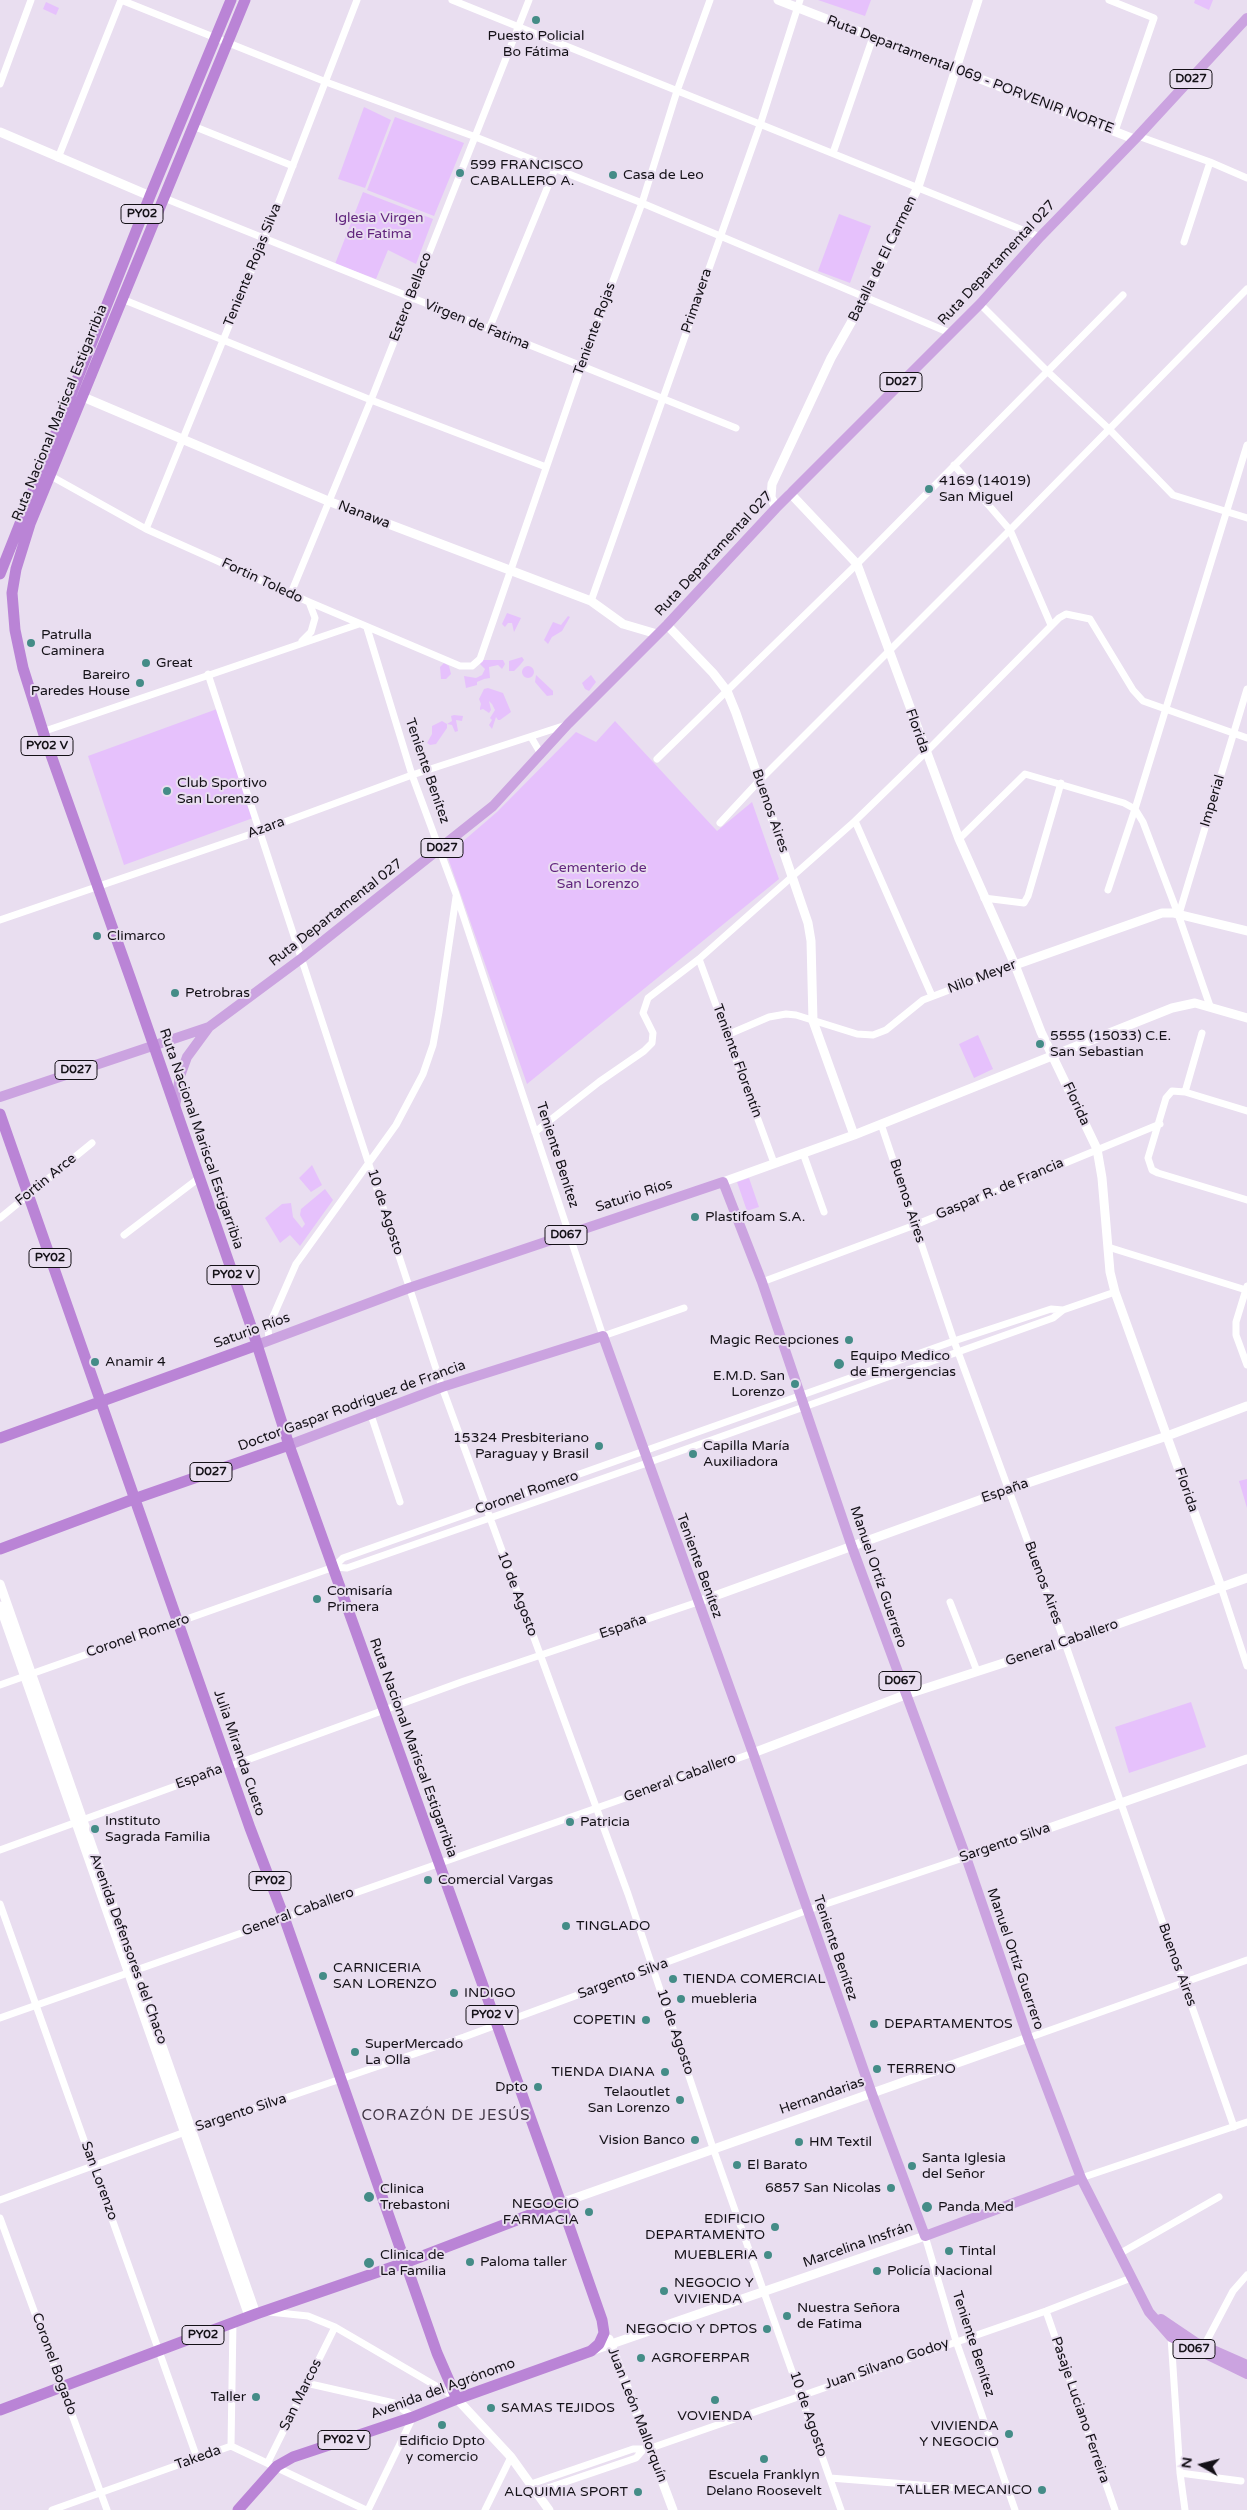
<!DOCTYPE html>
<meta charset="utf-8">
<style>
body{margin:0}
#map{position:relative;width:1247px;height:2510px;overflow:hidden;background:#e9def0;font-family:"Varela Round",sans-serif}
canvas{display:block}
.north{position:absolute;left:1177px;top:2440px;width:50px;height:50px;-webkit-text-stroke:4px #e9def0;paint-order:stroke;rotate:278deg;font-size:14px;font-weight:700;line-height:20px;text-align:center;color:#141117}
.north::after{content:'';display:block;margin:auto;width:18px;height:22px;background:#141117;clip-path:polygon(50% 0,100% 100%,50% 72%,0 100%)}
</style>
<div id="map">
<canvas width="1247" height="2510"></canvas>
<div class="north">N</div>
</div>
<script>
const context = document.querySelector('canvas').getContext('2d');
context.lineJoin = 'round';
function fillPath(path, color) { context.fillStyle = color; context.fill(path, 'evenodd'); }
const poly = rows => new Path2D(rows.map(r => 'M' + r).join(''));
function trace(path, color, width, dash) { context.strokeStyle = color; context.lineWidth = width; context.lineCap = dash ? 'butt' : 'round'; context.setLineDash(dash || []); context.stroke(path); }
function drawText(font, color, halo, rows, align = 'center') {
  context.font = font + ' "Varela Round",sans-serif'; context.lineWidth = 4; context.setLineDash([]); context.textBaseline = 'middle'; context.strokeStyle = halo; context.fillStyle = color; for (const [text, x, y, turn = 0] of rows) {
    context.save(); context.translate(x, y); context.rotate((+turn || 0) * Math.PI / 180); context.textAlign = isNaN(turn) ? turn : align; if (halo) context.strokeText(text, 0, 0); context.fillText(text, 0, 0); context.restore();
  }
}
fillPath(poly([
 [818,0,871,0,865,16],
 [1195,0,1213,0,1209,10,1194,3],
 [46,2,59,8,56,15,43,9],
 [364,107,391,120,365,188,338,179],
 [395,117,464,143,434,216,367,190],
 [363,192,433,219,416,264,388,250,376,279,335,264],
 [839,214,871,226,850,283,818,271],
 [507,613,521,618,514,632,512,623,508,623,505,627,502,624],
 [568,616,570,617,562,631,552,637,548,644,544,640,553,622,561,625],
 [522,657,524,660,520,665,514,671,509,671,509,661],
 [482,660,503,660,505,664,502,669,498,665,489,667,490,678,484,679,477,682,477,685,466,688,464,676,476,678,482,675,485,669,480,664],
 [444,663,449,666,451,674,446,679,441,679,440,667],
 '522 672a6 6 0 1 1 12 0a6 6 0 1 1-12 0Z',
 [536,675,553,691,553,695,547,696,540,688,535,682],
 [591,675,596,682,589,691,585,689,582,683],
 [488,688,503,693,511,712,500,720,498,720,496,717,492,729,489,725,492,720,490,718,495,710,492,704,489,701,491,710,489,713,483,709,480,710,480,708,481,704,479,699,484,689],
 [217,709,253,818,124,865,88,756],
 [454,715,463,716,462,721,456,720,458,731,455,732,452,725,447,724,452,721,451,716],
 [442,721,447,724,447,728,436,744,430,745,427,743,432,734,432,726],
 [615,721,717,831,752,802,779,879,527,1084,447,855,497,812,576,732,596,742],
 [978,1035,993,1069,974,1078,959,1044],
 [312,1165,322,1185,311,1192,299,1178],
 [749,1178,759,1207,747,1211,737,1182],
 [325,1189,333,1200,300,1246,290,1235,280,1243,265,1218,282,1204,291,1203,293,1217,302,1228,305,1224,300,1215,301,1209],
 [1247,1479,1247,1508,1239,1481],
 [1191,1702,1206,1747,1129,1773,1115,1727]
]), '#e6c1fc');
trace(poly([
 [121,0,326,82,473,136,642,203,950,333],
 [452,0,1040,237],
 [1109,0,1154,18,1115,131],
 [0,84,31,0],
 [193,126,293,166],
 [1138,136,1210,162,1247,178],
 [833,153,873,37],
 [58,158,121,0],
 [164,198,736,428],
 [1184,242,1210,162],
 [122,299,371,400,546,467],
 [980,304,1048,372,1109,429,1173,495,1247,518],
 [489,329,555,169],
 [954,465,1010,530,1051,625],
 [49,475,146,529,309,602,460,666,472,666,480,659,581,367,642,203,677,91,710,0],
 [146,529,264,240,357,0],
 [291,593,371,400,529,0],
 [591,601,760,125,800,0],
 [367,628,412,775,456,894,603,1336,684,1308],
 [302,641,311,632,315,618,309,602],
 [208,674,442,1387,628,1894,713,2148,841,2510],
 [42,732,359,624],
 [531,737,541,754],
 [657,759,857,564,1123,295],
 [855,821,932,996],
 [720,823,759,781,1010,530,1247,289],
 [959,839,1025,774,1124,803,1135,809,1143,822,1178,914,1210,1006],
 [1108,890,1135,809,1247,445],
 [984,898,1024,903,1028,896,1061,783],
 [1179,914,1247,689],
 [0,920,260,831,412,775,566,725],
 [699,959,774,1163],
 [727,1035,769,1017,786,1014,796,1015,857,1034,873,1035,886,1030,923,1000,1015,965],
 [1185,1092,1202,1033],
 [1247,1111,1185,1092,1172,1091,1166,1098,1148,1158,1152,1170,1158,1173,1247,1200],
 [881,1124,954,1341,1065,1643,1234,2127],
 [535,1132,599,1082,644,1051,652,1043,653,1033,643,1013,648,998,699,959,855,821,925,753,1059,618,1066,614,1090,619,1133,690,1143,701,1247,738],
 [803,1153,824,1212],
 [0,1218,92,1143],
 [124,1235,199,1178],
 [1108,1247,1246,1290],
 [762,1282,915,1225,1160,1124],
 [1247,1286,1236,1322,1236,1335,1247,1365],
 [269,1340,268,1328,296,1264,396,1125,423,1074,433,1045,439,1012,456,897],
 [371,1415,400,1502],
 [334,1567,343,1558,954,1341,1051,1309,1063,1310],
 [1221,1587,1247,1666],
 [950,1602,977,1671],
 [0,1685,334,1567,347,1568,647,1463,1053,1318,1063,1310,1115,1292],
 [0,1850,464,1681,698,1602],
 [0,1904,197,2458],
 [0,2018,753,1753],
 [1028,2038,1247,1960],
 [1081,2178,1247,2122],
 [0,2200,185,2132,464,2037,808,1910,966,1857],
 [0,2218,107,2510],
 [925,2236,956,2341,1015,2510],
 [1119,2254,1219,2197],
 [1046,2311,1115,2510],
 [269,2312,308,2316,335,2327,455,2397],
 [1171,2337,1180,2473,1185,2510],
 [1204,2346,1233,2291,1247,2275],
 [306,2383,394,2403,413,2417,368,2510],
 [231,2446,233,2322],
 [268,2462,335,2327],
 [1180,2473,1241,2481],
 [830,2478,1009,2492],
 [531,2484,633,2449,648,2449,1046,2311,1131,2278],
 [536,2492,636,2458,643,2450],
 [52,2510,231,2446,366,2510],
 [485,2510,511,2457]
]), '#fff', 7);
trace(poly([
 [0,132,150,196],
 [76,394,328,501,591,601,623,624,657,634],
 [790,493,857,564,959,839,1015,965,1041,1032,1097,1149,1102,1178,1110,1272,1115,1292,1221,1587],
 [776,508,771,497,772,484,831,358,865,298,918,187,978,0],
 [667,625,713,673,727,691,736,713,808,923,811,941,813,1021,854,1135],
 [1015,965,1162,913,1173,913,1247,931],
 [723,1182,854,1135,1172,1008,1195,1003,1247,1018],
 [0,1584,256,2314],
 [698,1602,1010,1489,1167,1436,1247,1406],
 [0,1606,249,2316],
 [753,1753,905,1695,1065,1643,1247,1578],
 [966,1857,1247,1759]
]), '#fff', 9);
trace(poly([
 [778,0,1134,139],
 [561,2203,1028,2038],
 [609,2339,673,2510],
 [594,2350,925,2236],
 [457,2399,511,2457,549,2510]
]), '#fff', 9);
trace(poly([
 [0,1097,209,1027,302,958,493,806,568,724,667,625,776,508,980,304,1040,237,1138,136,1247,18],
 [175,1107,180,1076,187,1057,209,1027],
 [257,1345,409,1288,723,1182,762,1282,852,1547,966,1857,1028,2038,1081,2178,1149,2312,1171,2337,1247,2374],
 [289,1445,442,1387,603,1336,753,1753,872,2094,925,2236,1081,2178],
 [1161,2319,1195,2342,1247,2365]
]), '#cba3e0', 10);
trace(poly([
 [0,574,150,196,231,0],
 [0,1114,250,1828,284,1917,437,2353,457,2399],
 [0,1438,257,1345],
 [0,1549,134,1499,289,1445],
 [0,2410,256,2314,407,2262,561,2203],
 [238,2510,277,2466,293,2457,413,2417,457,2399,591,2351,599,2344,604,2333,602,2320,561,2203,289,1445,253,1332,131,980,46,741,23,668,15,630,12,593,16,569,30,524,245,0]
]), '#ba84d6', 11);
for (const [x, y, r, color] of [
 [536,20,5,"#448c87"],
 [460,173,5,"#448c87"],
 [613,175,5,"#448c87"],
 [929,489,5,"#448c87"],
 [31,643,5,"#448c87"],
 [146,663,5,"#448c87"],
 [140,683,5,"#448c87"],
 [167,791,5,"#448c87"],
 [97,936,5,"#448c87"],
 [175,993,5,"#448c87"],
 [1040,1044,5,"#448c87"],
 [695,1217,5,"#448c87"],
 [849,1340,5,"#448c87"],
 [95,1362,5,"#448c87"],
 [839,1364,6,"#448c87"],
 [795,1384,5,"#448c87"],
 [599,1446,5,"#448c87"],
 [693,1454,5,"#448c87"],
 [317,1599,5,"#448c87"],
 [570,1822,5,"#448c87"],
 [95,1829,5,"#448c87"],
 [428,1880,5,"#448c87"],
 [566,1926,5,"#448c87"],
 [323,1976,5,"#448c87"],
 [673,1979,5,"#448c87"],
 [454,1993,5,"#448c87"],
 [681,1999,5,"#448c87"],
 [646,2020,5,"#448c87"],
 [874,2024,5,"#448c87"],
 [355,2052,5,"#448c87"],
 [877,2069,5,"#448c87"],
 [665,2072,5,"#448c87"],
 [538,2087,5,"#448c87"],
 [680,2100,5,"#448c87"],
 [695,2140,5,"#448c87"],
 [799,2142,5,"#448c87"],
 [737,2165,5,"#448c87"],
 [912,2166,5,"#448c87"],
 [891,2188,5,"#448c87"],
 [369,2197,6,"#448c87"],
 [927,2207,6,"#448c87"],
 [589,2212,5,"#448c87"],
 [775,2227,5,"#448c87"],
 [949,2251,5,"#448c87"],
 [768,2255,5,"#448c87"],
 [470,2262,5,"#448c87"],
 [369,2263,6,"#448c87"],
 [877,2271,5,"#448c87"],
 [664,2291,5,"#448c87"],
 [787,2316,5,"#448c87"],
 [767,2329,5,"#448c87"],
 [641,2358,5,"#448c87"],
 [256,2397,5,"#448c87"],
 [715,2400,5,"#448c87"],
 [491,2408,5,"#448c87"],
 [442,2425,5,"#448c87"],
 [1009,2434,5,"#448c87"],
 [764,2459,5,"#448c87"],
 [1042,2490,5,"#448c87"],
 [638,2492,5,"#448c87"]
]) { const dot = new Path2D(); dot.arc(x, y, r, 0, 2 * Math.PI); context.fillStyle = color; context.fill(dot); trace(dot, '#e9def0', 2); }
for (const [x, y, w] of [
 [1191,79,42],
 [142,214,42],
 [901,382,42],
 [47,746,52],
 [442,848,42],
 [76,1070,42],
 [566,1235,42],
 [50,1258,42],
 [233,1275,52],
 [211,1472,42],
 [900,1681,42],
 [270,1881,42],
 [492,2015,52],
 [203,2335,42],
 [1194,2349,42],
 [344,2440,52]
]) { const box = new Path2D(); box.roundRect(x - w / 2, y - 9.5, w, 19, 4); context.fillStyle = '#e9def0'; context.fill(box); trace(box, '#141117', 1); }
drawText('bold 12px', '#141117', null, [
 ["D027",1191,79],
 ["PY02",142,214],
 ["D027",901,382],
 ["PY02 V",47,746],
 ["D027",442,848],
 ["D027",76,1070],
 ["D067",566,1235],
 ["PY02",50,1258],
 ["PY02 V",233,1275],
 ["D027",211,1472],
 ["D067",900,1681],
 ["PY02",270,1881],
 ["PY02 V",492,2015],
 ["PY02",203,2335],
 ["D067",1194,2349],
 ["PY02 V",344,2440]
]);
drawText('14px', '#141117', '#e9def0', [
 ["Puesto Policial",536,36,"center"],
 ["Bo Fátima",536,52,"center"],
 ["599 FRANCISCO",470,165],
 ["CABALLERO A.",470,181],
 ["Casa de Leo",623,175],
 ["4169 (14019)",939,481],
 ["San Miguel",939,497],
 ["Patrulla",41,635],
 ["Caminera",41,651],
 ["Great",156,663],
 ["Bareiro",130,675,"right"],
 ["Paredes House",130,691,"right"],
 ["Club Sportivo",177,783],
 ["San Lorenzo",177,799],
 ["Climarco",107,936],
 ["Petrobras",185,993],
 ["5555 (15033) C.E.",1050,1036],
 ["San Sebastian",1050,1052],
 ["Plastifoam S.A.",705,1217],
 ["Magic Recepciones",839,1340,"right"],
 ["Equipo Medico",850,1356],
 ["de Emergencias",850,1372],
 ["Anamir 4",105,1362],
 ["E.M.D. San",785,1376,"right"],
 ["Lorenzo",785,1392,"right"],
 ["15324 Presbiteriano",589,1438,"right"],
 ["Paraguay y Brasil",589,1454,"right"],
 ["Capilla María",703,1446],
 ["Auxiliadora",703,1462],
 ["Comisaría",327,1591],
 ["Primera",327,1607],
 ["Instituto",105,1821],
 ["Sagrada Familia",105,1837],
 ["Patricia",580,1822],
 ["Comercial Vargas",438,1880],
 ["TINGLADO",576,1926],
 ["CARNICERIA",333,1968],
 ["SAN LORENZO",333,1984],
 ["TIENDA COMERCIAL",683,1979],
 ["INDIGO",464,1993],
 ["muebleria",691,1999],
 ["COPETIN",636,2020,"right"],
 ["DEPARTAMENTOS",884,2024],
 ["SuperMercado",365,2044],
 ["La Olla",365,2060],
 ["TERRENO",887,2069],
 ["TIENDA DIANA",655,2072,"right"],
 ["Dpto",528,2087,"right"],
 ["Telaoutlet",670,2092,"right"],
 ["San Lorenzo",670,2108,"right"],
 ["Vision Banco",685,2140,"right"],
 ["HM Textil",809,2142],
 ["Santa Iglesia",922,2158],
 ["del Señor",922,2174],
 ["El Barato",747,2165],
 ["6857 San Nicolas",881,2188,"right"],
 ["Clinica",380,2189],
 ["Trebastoni",380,2205],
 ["NEGOCIO",579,2204,"right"],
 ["FARMACIA",579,2220,"right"],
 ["Panda Med",938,2207],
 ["EDIFICIO",765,2219,"right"],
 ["DEPARTAMENTO",765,2235,"right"],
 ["Tintal",959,2251],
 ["Clinica de",380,2255],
 ["La Familia",380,2271],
 ["MUEBLERIA",758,2255,"right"],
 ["Paloma taller",480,2262],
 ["Policía Nacional",887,2271],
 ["NEGOCIO Y",674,2283],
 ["VIVIENDA",674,2299],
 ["Nuestra Señora",797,2308],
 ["de Fatima",797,2324],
 ["NEGOCIO Y DPTOS",757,2329,"right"],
 ["AGROFERPAR",651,2358],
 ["Taller",246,2397,"right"],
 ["SAMAS TEJIDOS",501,2408],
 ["VOVIENDA",715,2416,"center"],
 ["VIVIENDA",999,2426,"right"],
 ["Y NEGOCIO",999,2442,"right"],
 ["Edificio Dpto",442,2441,"center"],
 ["y comercio",442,2457,"center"],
 ["Escuela Franklyn",764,2475,"center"],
 ["Delano Roosevelt",764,2491,"center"],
 ["TALLER MECANICO",1032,2490,"right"],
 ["ALQUIMIA SPORT",628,2492,"right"]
], 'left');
drawText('14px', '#141117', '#e9def0', [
 ["Ruta Departamental 069 - PORVENIR NORTE",970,75,21],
 ["Batalla de El Carmen",883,259,-64],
 ["Ruta Departamental 027",997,263,-47],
 ["Teniente Rojas Silva",253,265,-68],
 ["Estero Bellaco",411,297,-69],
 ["Primavera",697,301,-71],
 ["Virgen de Fatima",477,325,22],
 ["Teniente Rojas",595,329,-70],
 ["Ruta Nacional Mariscal Estigarribia",60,413,-68],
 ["Nanawa",364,515,21],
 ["Ruta Departamental 027",714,554,-47],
 ["Fortin Toledo",262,581,25],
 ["Florida",917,731,70],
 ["Teniente Benítez",427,771,71],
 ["Imperial",1213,801,-73],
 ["Buenos Aires",770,811,71],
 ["Azara",266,828,-20],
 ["Ruta Departamental 027",336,913,-38],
 ["Nilo Meyer",982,977,-21],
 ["Teniente Florentín",737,1061,70],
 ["Florida",1076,1104,65],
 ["Ruta Nacional Mariscal Estigarribia",201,1139,71],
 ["Teniente Benítez",557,1155,72],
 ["Fortin Arce",46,1180,-39],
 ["Gaspar R. de Francia",1000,1189,-23],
 ["Saturio Ríos",634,1196,-18],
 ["Buenos Aires",907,1201,72],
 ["10 de Agosto",385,1212,72],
 ["Saturio Ríos",252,1331,-20],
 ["Doctor Gaspar Rodríguez de Francia",352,1406,-20],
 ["Florida",1186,1490,71],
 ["España",1005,1491,-19],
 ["Coronel Romero",527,1493,-19],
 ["Teniente Benítez",699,1566,70],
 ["Manuel Ortíz Guerrero",878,1577,71],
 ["Buenos Aires",1043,1583,70],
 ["10 de Agosto",517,1594,69],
 ["España",623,1627,-19],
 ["Coronel Romero",138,1636,-19],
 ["General Caballero",1062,1643,-19],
 ["Ruta Nacional Mariscal Estigarribia",413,1748,70],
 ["Julia Miranda Cueto",239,1753,71],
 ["España",199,1777,-20],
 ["General Caballero",680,1778,-20],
 ["Sargento Silva",1005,1843,-19],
 ["General Caballero",298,1912,-20],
 ["Teniente Benítez",835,1948,71],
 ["Avenida Defensores del Chaco",128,1949,70],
 ["Manuel Ortíz Guerrero",1015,1959,71],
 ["Buenos Aires",1177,1965,70],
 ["Sargento Silva",623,1979,-20],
 ["10 de Agosto",675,2032,71],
 ["Hernandarias",822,2096,-19],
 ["Sargento Silva",241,2113,-18],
 ["San Lorenzo",99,2181,70],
 ["Marcelina Insfrán",858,2245,-19],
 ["Teniente Benítez",973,2344,72],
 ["Coronel Bogado",54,2364,70],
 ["Juan Silvano Godoy",887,2364,-19],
 ["Avenida del Agrónomo",443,2389,-20],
 ["San Marcos",301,2395,-64],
 ["Pasaje Luciano Ferreira",1080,2410,71],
 ["10 de Agosto",808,2414,71],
 ["Juan León Mallorquín",637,2415,69],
 ["Takeda",198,2458,-20]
]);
drawText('14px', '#61257d', '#e9def0', [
 ["Iglesia Virgen",379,218],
 ["de Fatima",379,234],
 ["Cementerio de",598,868],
 ["San Lorenzo",598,884]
]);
context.letterSpacing = '1px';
drawText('15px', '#3f3544', '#e9def0', [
 ["CORAZÓN DE JESÚS",446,2116]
]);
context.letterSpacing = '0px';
</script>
